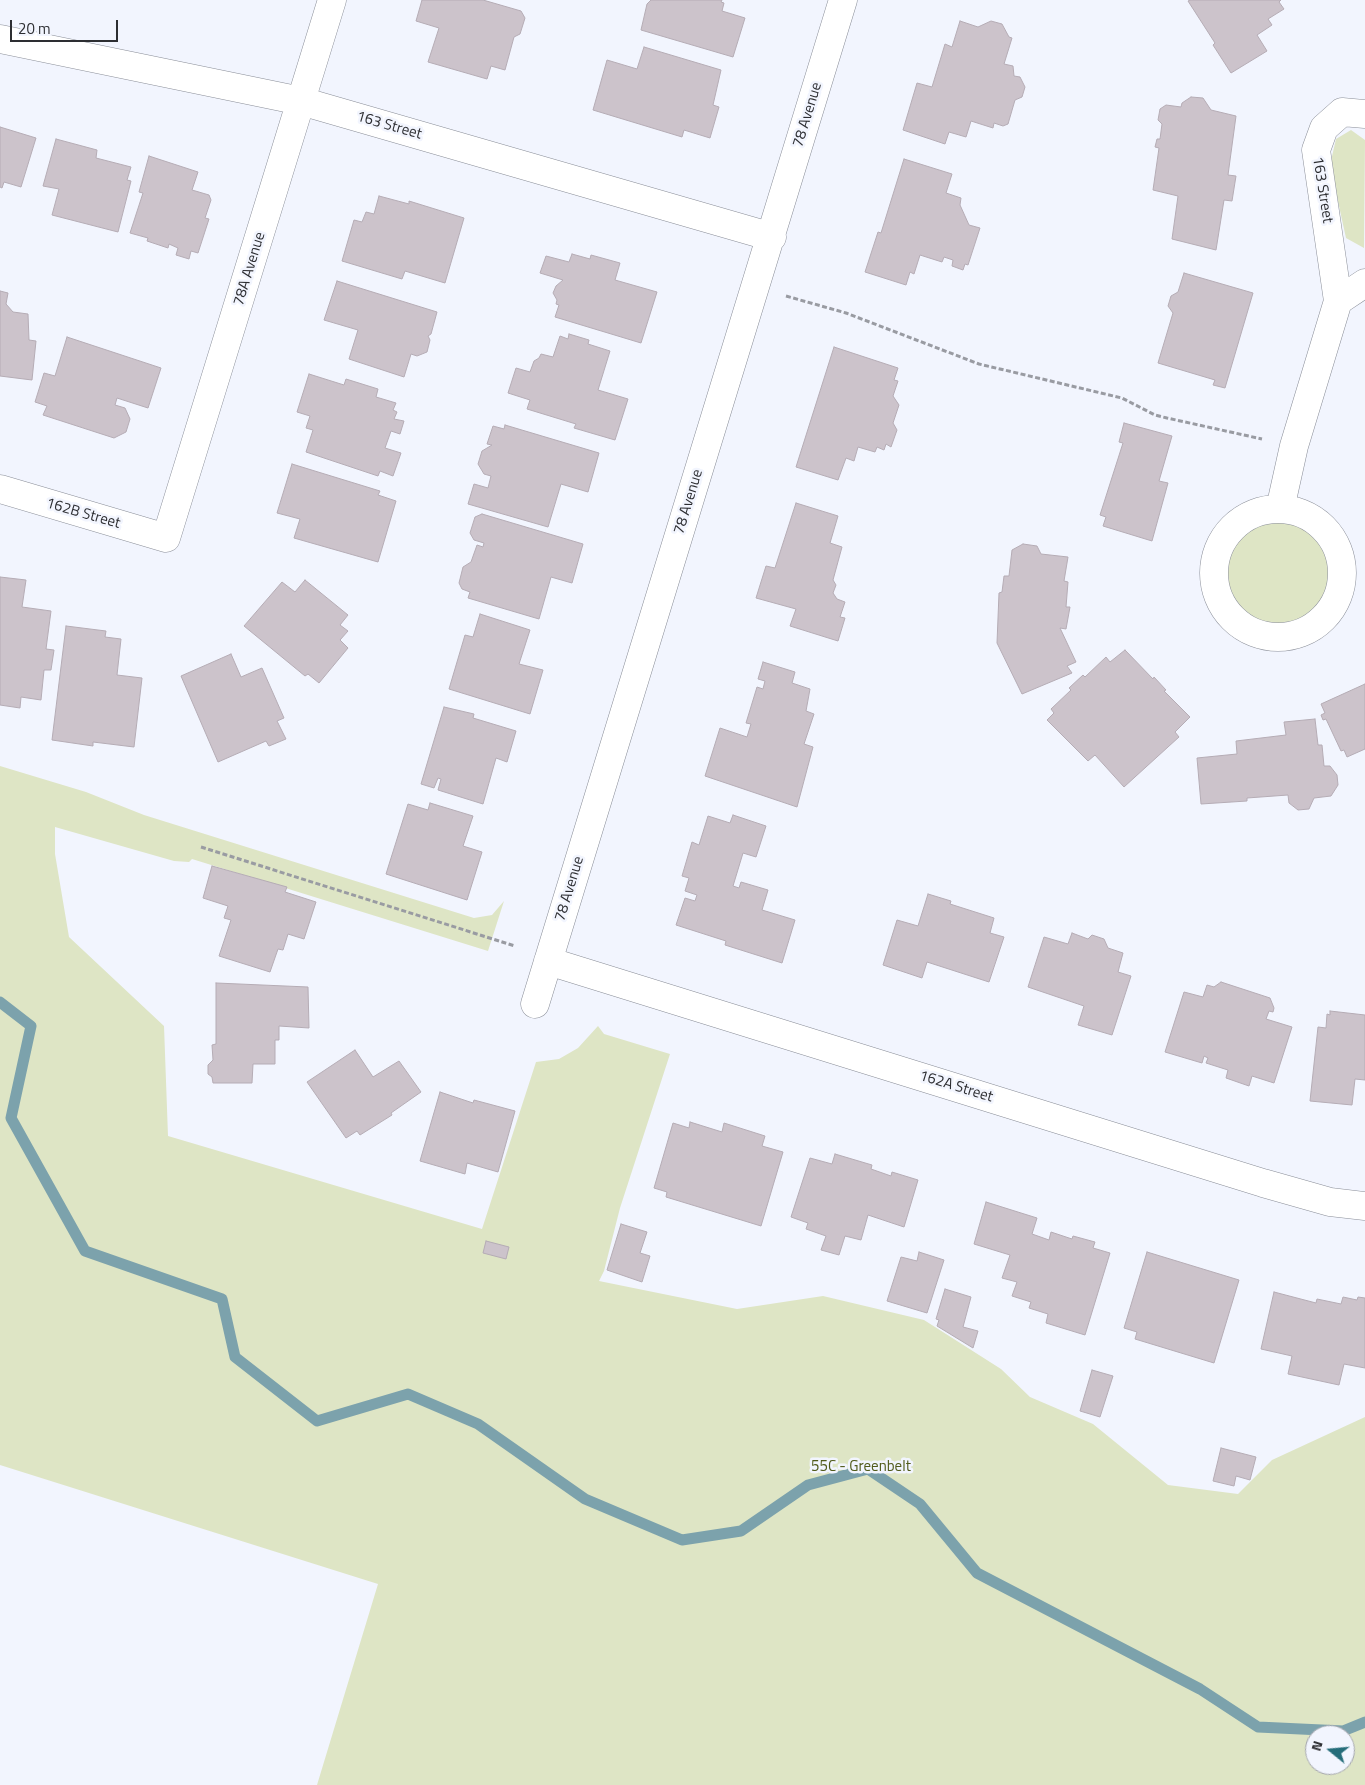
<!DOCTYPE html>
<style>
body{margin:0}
#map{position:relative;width:1365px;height:1785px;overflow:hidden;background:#f2f5fe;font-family:"Titillium Web",sans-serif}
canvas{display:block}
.north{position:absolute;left:1305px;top:1725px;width:50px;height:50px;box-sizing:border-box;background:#f2f5fe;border:1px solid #a3a5ac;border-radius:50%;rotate:287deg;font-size:14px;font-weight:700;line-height:20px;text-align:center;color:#2d2e32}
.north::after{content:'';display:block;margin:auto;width:18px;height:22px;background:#256d7a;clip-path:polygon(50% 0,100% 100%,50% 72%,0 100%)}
.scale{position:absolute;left:10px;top:20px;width:108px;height:22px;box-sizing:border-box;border:2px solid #2d2e32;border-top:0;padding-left:6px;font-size:15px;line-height:18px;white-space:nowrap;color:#2d2e32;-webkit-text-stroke:4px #f2f5fe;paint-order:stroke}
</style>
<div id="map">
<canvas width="1365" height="1785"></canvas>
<div class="north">N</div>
<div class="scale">20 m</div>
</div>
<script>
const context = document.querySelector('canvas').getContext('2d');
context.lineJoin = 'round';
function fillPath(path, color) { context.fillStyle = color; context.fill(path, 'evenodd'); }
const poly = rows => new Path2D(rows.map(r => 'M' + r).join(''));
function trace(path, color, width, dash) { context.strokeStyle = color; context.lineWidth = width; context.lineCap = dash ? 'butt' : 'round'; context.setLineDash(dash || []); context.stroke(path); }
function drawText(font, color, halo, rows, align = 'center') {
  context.font = font + ' "Titillium Web",sans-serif'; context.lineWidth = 5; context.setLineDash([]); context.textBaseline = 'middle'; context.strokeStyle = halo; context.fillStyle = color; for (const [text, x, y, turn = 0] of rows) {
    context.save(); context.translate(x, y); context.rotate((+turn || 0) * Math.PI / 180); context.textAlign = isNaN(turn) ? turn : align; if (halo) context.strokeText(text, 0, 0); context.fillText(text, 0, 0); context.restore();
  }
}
fillPath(poly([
 [1351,130,1365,140,1364,248,1346,238,1330,165,1336,139],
 '1226 572a53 53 0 1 1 106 0a53 53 0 1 1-106 0Z',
 [0,766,86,792,144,815,474,918,492,915,504,901,488,951,192,859,189,862,174,861,55,827,55,854,69,937,164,1026,168,1136,482,1229,536,1062,559,1059,578,1048,598,1026,604,1034,670,1054,620,1208,604,1271,599,1281,737,1309,823,1296,924,1320,1001,1369,1030,1397,1093,1424,1168,1485,1238,1494,1272,1460,1365,1417,1365,1785,317,1785,378,1584,0,1465],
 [1315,1735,1345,1735,1345,1765,1315,1765]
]), '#dee5c5');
trace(poly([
 [0,1002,31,1026,11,1118,85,1251,222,1299,235,1357,317,1421,408,1394,478,1424,585,1499,682,1540,741,1531,808,1485,868,1469,920,1504,977,1573,1200,1689,1258,1727,1343,1731,1365,1722]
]), '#7ca2ac', 11);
const building = poly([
 [422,0,483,0,521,11,525,18,520,34,514,37,505,70,491,66,487,79,428,62,439,28,416,21,422,0],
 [651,0,722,0,721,2,724,3,722,11,745,18,733,57,641,30,647,4,651,0],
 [1190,0,1281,0,1279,2,1284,9,1268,19,1272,25,1257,35,1267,51,1231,73,1213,45,1215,43,1188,1,1190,0],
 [960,21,978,27,991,21,1002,24,1009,37,1012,38,1004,64,1013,66,1014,76,1020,77,1025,87,1022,97,1015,100,1008,124,1003,126,994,123,993,128,971,121,966,137,949,132,945,144,903,130,917,83,932,87,945,44,952,47,960,21],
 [644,47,721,70,713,105,719,107,710,138,684,130,682,137,593,110,607,60,637,69,644,47],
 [1191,97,1203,98,1211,110,1236,116,1228,175,1236,176,1232,201,1224,200,1216,250,1172,239,1178,196,1153,190,1159,148,1155,147,1157,139,1160,139,1162,124,1158,120,1160,109,1166,105,1181,107,1182,103,1191,97],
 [0,127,36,138,21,187,4,182,2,188,0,187,0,127],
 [56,139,97,150,96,158,131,167,127,180,131,181,118,232,52,215,59,189,43,186,56,139],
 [149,156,198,172,192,190,209,195,211,200,205,218,209,219,198,253,191,251,189,259,176,255,178,248,169,244,168,248,147,241,148,238,130,233,143,193,139,192,149,156],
 [904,159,952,174,946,193,961,198,960,205,969,225,980,228,968,265,965,264,963,270,952,266,953,260,944,257,942,262,920,255,914,274,910,272,906,285,865,272,878,232,881,233,904,159],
 [379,196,409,204,409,201,464,218,445,283,405,271,402,279,342,261,354,220,362,222,366,212,374,214,379,196],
 [572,254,590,259,591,255,620,263,615,280,657,292,641,343,555,317,559,305,556,304,557,300,553,293,556,286,563,280,540,273,546,256,569,262,572,254],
 [1184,273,1253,293,1225,388,1213,385,1215,380,1158,363,1173,313,1168,306,1171,296,1178,292,1184,273],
 [337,281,437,312,431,334,428,336,430,340,427,352,417,356,411,354,404,377,349,359,358,330,324,320,337,281],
 [0,291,8,293,6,304,13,312,28,314,29,340,36,341,32,380,0,376,0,291],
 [569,334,589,340,588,344,610,351,598,390,628,399,615,440,574,428,576,424,527,409,530,400,508,393,516,368,530,372,534,361,539,358,541,354,553,357,560,336,568,339,569,334],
 [67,337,161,368,148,408,117,398,115,405,125,408,130,419,126,432,114,438,43,415,47,406,35,402,44,373,55,376,67,337],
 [834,347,898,368,894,380,898,381,893,396,899,405,893,423,897,430,891,447,886,444,884,450,877,447,875,452,858,447,854,461,846,458,838,480,796,467,834,347],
 [309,374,344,385,346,379,378,389,376,397,396,403,393,410,397,412,394,419,404,421,400,434,391,431,385,448,401,453,393,476,380,471,378,476,306,452,313,430,306,428,310,416,297,412,309,374],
 [1124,423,1172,436,1159,481,1168,483,1152,541,1103,526,1106,517,1100,515,1123,443,1119,442,1124,423],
 [505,425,599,453,588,492,561,484,548,527,468,504,474,484,488,488,491,476,484,474,478,464,482,451,492,445,487,444,493,426,504,429,505,425],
 [292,464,380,491,378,495,396,501,378,562,294,538,300,519,277,513,292,464],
 [796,503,838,516,830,543,842,547,833,580,836,585,833,593,837,599,845,602,840,617,845,618,838,641,790,626,796,609,756,598,766,566,775,568,796,503],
 [482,514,583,544,572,583,551,577,539,619,468,598,470,592,462,589,459,583,463,567,471,562,477,545,483,547,484,543,474,540,470,533,475,517,482,514],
 [1023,544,1037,546,1041,554,1068,557,1064,581,1068,582,1066,607,1070,607,1066,629,1060,628,1076,662,1067,666,1072,673,1022,694,997,643,999,593,1002,592,1004,576,1009,576,1012,550,1023,544],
 [0,577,26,580,22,607,51,611,46,649,54,650,51,670,44,670,41,700,21,697,20,708,0,705,0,577],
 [305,580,348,615,340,625,348,631,340,640,348,648,319,683,308,674,305,676,244,626,282,582,295,592,305,580],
 [480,614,530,630,519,664,543,670,530,714,449,689,465,635,473,637,480,614],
 [66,626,106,631,105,637,121,639,117,675,142,678,134,747,93,742,93,746,52,740,66,626],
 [1125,650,1153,679,1154,677,1166,690,1164,691,1190,717,1175,732,1179,737,1124,787,1095,755,1088,761,1047,720,1054,713,1051,709,1071,690,1069,688,1083,675,1085,677,1106,657,1110,662,1125,650],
 [231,654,241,677,262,668,284,718,277,721,286,739,269,746,266,741,218,762,181,676,231,654],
 [763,662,795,672,792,683,810,689,806,711,814,714,804,744,813,747,797,807,705,776,720,728,747,737,751,724,746,723,757,687,763,689,765,681,758,679,763,662],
 [1365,684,1365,749,1347,757,1344,750,1341,751,1326,719,1323,720,1321,715,1325,713,1321,704,1365,684],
 [444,707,474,714,473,718,516,731,507,762,496,758,483,804,438,790,441,779,438,778,434,788,421,784,444,707],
 [1315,719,1318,745,1322,745,1324,766,1330,766,1337,775,1338,785,1331,796,1314,798,1309,809,1298,810,1289,803,1288,795,1247,798,1247,801,1201,804,1197,758,1237,754,1236,741,1286,735,1284,722,1315,719],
 [430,803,473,816,463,846,482,852,467,900,386,874,408,804,428,810,430,803],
 [733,815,766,826,756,857,743,853,733,886,739,888,741,882,768,890,762,910,795,920,782,963,725,945,726,941,676,925,685,898,695,901,697,895,685,891,689,878,682,876,692,842,699,845,708,816,730,823,733,815],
 [212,866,287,887,285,892,316,902,304,939,288,934,283,950,278,949,270,972,219,956,231,920,224,918,228,906,203,898,212,866],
 [928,894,951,901,950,904,994,918,990,933,1004,937,989,982,927,962,922,978,883,965,897,920,918,926,928,894],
 [1072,933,1088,939,1092,935,1104,939,1108,948,1123,953,1118,972,1131,976,1112,1035,1078,1025,1084,1006,1028,987,1044,937,1068,944,1072,933],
 [1221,982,1270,998,1274,1008,1273,1012,1269,1011,1266,1019,1292,1027,1274,1083,1252,1076,1249,1086,1226,1078,1228,1070,1206,1063,1208,1058,1204,1056,1202,1063,1165,1052,1184,992,1203,997,1207,985,1214,987,1221,982],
 [216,983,308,987,309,1028,279,1026,279,1040,275,1040,275,1064,253,1064,252,1083,213,1083,212,1077,208,1074,208,1065,213,1060,212,1045,216,1044,216,983],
 [1330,1011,1365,1015,1365,1080,1355,1079,1352,1105,1310,1101,1318,1027,1326,1028,1327,1014,1330,1015,1330,1011],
 [355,1050,373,1077,399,1061,421,1092,391,1113,392,1115,360,1135,357,1131,346,1138,307,1082,355,1050],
 [440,1092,473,1103,474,1100,515,1111,498,1172,467,1163,465,1174,420,1161,440,1092],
 [690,1122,722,1132,724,1123,765,1136,762,1146,783,1152,761,1226,666,1197,667,1192,654,1188,673,1123,689,1128,690,1122],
 [835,1154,872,1165,871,1169,891,1176,892,1172,918,1180,904,1227,868,1215,861,1240,845,1236,839,1255,821,1250,826,1236,806,1229,808,1223,791,1217,810,1158,832,1164,835,1154],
 [986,1202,1037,1218,1032,1234,1049,1240,1051,1232,1072,1239,1073,1236,1095,1242,1093,1248,1110,1253,1085,1335,1046,1323,1048,1314,1029,1308,1031,1302,1012,1296,1017,1282,1002,1278,1010,1255,974,1244,986,1202],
 [621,1224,647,1232,640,1253,650,1256,642,1282,607,1270,621,1224],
 [486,1241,509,1247,506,1259,483,1253,486,1241],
 [919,1252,944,1260,927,1313,887,1301,901,1257,917,1261,919,1252],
 [1147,1252,1239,1280,1214,1363,1135,1339,1137,1332,1124,1328,1147,1252],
 [945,1289,971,1297,963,1327,978,1331,973,1348,937,1326,939,1320,936,1319,945,1289],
 [1274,1292,1316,1303,1317,1299,1341,1304,1343,1297,1357,1300,1358,1297,1365,1298,1365,1368,1344,1364,1339,1385,1288,1374,1292,1356,1261,1349,1274,1292],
 [1092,1370,1113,1376,1100,1417,1080,1411,1092,1370],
 [1221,1448,1256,1457,1250,1480,1236,1476,1234,1486,1213,1481,1221,1448]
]);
fillPath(building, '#ccc3cb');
trace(building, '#b5acb5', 1);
const minor = poly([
 [0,39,301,101,772,237],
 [1338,301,1316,150,1324,128,1342,112,1365,114],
 [0,489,166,538,332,0],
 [1280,509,1294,446,1338,301,1365,283],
 '1214 573a64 64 0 1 1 128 0a64 64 0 1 1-128 0Z',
 [548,961,1263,1183,1330,1202,1365,1206],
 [535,1004,843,0]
]);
trace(minor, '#8a8e98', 29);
trace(poly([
 [786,296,846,313,979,364,1122,398,1155,415,1167,418,1262,439],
 [201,847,515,946]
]), '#999ba2', 3, [5, 2.5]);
trace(minor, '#fff', 28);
drawText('15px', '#2d2e32', '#f2f5fe', [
 ["78 Avenue",808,115,-73],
 ["163 Street",389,126,16],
 ["163 Street",1322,190,81],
 ["78A Avenue",250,269,-73],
 ["78 Avenue",689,502,-73],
 ["162B Street",83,514,16],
 ["78 Avenue",570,889,-73],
 ["162A Street",956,1087,17]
]);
drawText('15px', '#505a19', '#f2f5fe', [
 ["55C - Greenbelt",861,1467]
]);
</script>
